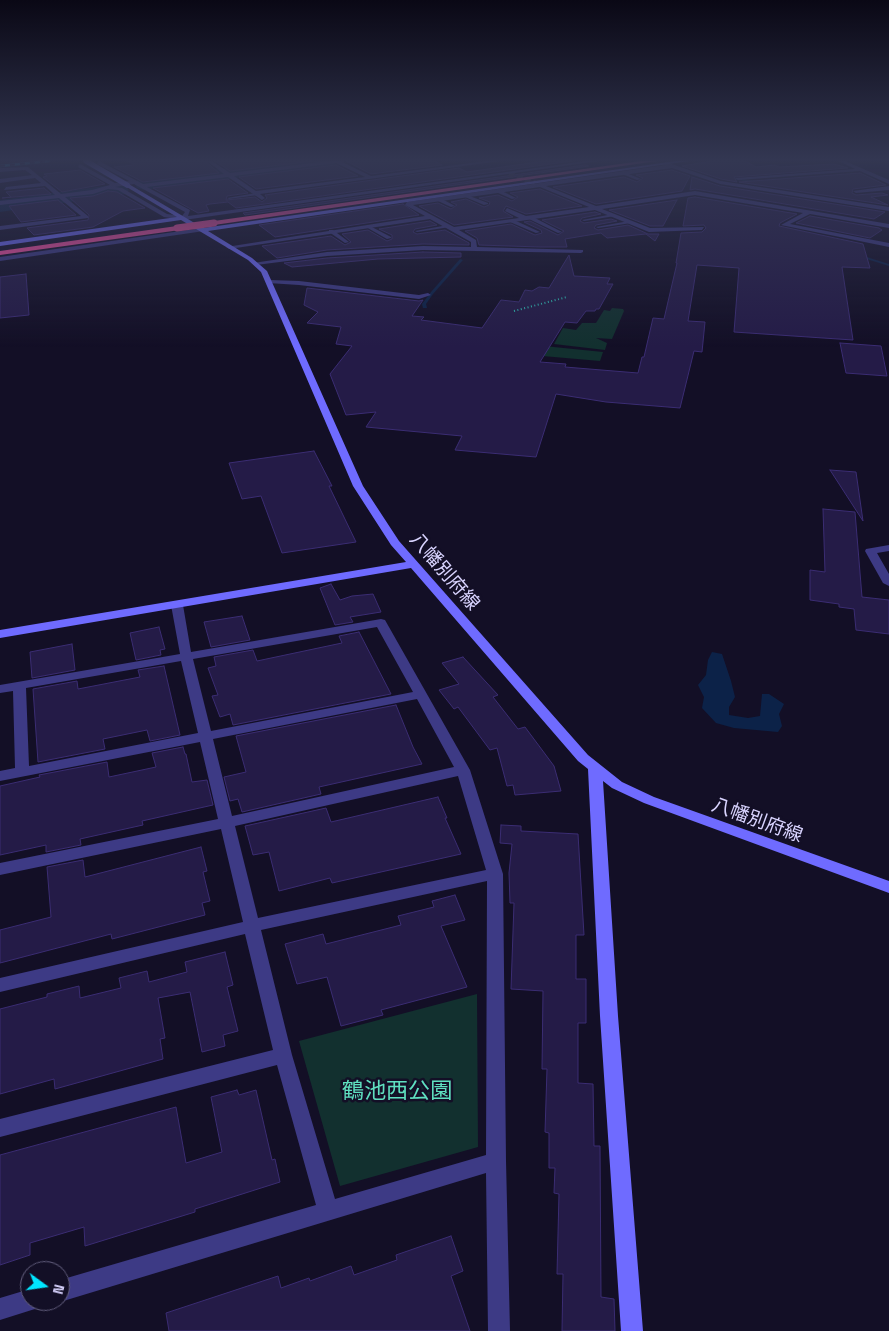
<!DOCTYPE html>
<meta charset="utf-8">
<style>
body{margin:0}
#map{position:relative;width:889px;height:1331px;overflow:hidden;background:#130f26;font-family:"Space Grotesk",sans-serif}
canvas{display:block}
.north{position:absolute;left:20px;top:1261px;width:50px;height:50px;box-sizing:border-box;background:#130f26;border:1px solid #625e7d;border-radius:50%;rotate:104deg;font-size:14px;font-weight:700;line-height:20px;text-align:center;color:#d9d4ff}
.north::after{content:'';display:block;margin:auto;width:18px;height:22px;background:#00e5ff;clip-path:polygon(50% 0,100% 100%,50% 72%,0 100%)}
</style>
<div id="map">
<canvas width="889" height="1331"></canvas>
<div class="north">N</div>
</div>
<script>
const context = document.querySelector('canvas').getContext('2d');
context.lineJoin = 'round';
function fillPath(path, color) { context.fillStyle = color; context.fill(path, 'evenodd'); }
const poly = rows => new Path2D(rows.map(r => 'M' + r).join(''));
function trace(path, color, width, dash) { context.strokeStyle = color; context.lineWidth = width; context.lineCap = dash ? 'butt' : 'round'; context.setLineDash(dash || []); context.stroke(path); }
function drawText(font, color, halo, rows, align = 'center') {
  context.font = font + ' "Space Grotesk","Noto Sans JP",sans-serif'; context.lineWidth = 5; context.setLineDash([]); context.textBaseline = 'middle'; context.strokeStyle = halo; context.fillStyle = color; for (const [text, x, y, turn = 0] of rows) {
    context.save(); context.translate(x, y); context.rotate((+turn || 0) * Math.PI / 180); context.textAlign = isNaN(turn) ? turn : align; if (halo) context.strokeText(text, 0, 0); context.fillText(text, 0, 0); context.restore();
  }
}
fillPath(poly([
 [612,308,623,309,624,311,612,339,596,338,607,343,605,350,554,344,563,328,576,330,582,323,596,323,604,310,610,311],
 [514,343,603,352,600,361,508,353],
 [477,994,478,1147,340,1186,299,1041]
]), '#12302f');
fillPath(poly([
 [712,652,722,654,731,681,735,697,729,707,729,715,748,718,760,716,762,694,769,694,784,704,779,714,782,726,778,732,734,728,716,723,702,708,704,697,698,685,706,675,708,660]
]), '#0c2248');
fillPath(poly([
 [728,175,730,175,730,177,763,182,761,183,728,179,726,178,728,175],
 [857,254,889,264,889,266,857,256,857,254],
 [460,259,463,260,433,294,426,304,427,308,423,308,422,304,431,292,460,259]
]), '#0c2248');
fillPath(poly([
 [284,161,337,161,334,165,328,166,144,190,137,188,135,184,137,180,144,178,284,161],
 [119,184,126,186,129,190,126,194,0,212,0,200,119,184]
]), '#0c2248');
const building = poly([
 [128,161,205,161,219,173,143,182,114,167,134,165,128,161],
 [215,161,313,161,230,171,215,161],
 [346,161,434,161,442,165,371,174,346,161],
 [545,161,572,161,236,208,228,202,210,204,206,205,209,211,198,213,153,188,228,179,248,193,227,196,226,200,255,197,262,202,267,198,265,195,459,168,467,172,545,161],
 [712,161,745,161,756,167,775,165,779,167,834,164,848,168,734,177,737,182,721,179,682,166,712,161],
 [336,165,358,176,256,189,239,177,336,165],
 [585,165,589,166,245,215,243,213,585,165],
 [80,170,105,184,62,192,43,177,47,176,44,174,80,170],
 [672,170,690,176,682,191,596,204,553,187,624,177,637,182,643,178,636,175,672,170],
 [860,173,886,185,853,189,852,193,856,195,882,193,888,195,871,197,888,205,739,182,860,173],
 [692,177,720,186,885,212,874,219,695,189,690,190,692,177],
 [44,188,51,194,2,198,11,197,6,192,44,188],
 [540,189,582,206,526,214,506,206,503,211,513,217,454,225,419,206,438,203,451,209,457,205,451,202,466,199,484,207,489,205,490,202,479,198,498,195,512,201,518,197,510,193,540,189],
 [108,191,117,192,145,208,123,211,93,227,34,235,27,228,88,220,89,215,70,198,93,196,108,191],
 [695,197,797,214,780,223,779,226,863,244,870,268,842,267,853,340,734,332,739,268,697,265,688,321,705,322,702,352,694,351,680,408,606,402,556,394,536,457,455,450,462,436,366,427,376,412,346,415,330,374,352,346,336,344,341,327,307,323,318,312,304,305,307,288,419,301,423,300,412,316,424,317,421,320,482,328,501,300,519,302,525,290,532,291,539,287,549,288,569,255,574,276,610,278,607,284,613,284,599,309,596,309,595,311,586,311,577,323,565,322,540,362,566,364,565,367,638,373,642,357,644,357,653,318,664,319,677,263,676,263,681,233,702,232,706,228,704,225,683,226,688,198,695,197],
 [58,200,76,215,21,222,9,206,58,200],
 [677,200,663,226,650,226,609,210,677,200],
 [403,204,419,215,275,237,259,225,403,204],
 [595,212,601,214,582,218,580,221,584,223,611,219,617,221,596,225,594,228,598,230,628,225,648,234,659,234,655,241,646,234,607,238,601,233,565,239,567,247,540,247,479,245,477,238,465,231,511,224,535,235,542,233,541,230,524,222,530,221,558,235,564,231,542,220,595,212],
 [810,216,879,228,882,230,870,238,796,223,810,216],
 [430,221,437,225,415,229,413,232,417,234,445,230,469,243,469,245,423,244,327,250,277,258,262,246,331,236,345,245,351,242,342,234,368,230,387,241,392,239,392,235,379,229,430,221],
 [423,252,461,253,461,257,378,259,292,267,284,263,327,258,423,252],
 [26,274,29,315,0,318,0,277,26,274],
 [840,343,881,346,887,376,846,373,840,343],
 [314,451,332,486,329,486,356,542,282,553,261,496,242,499,229,463,314,451],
 [830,470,856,472,863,521,830,470],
 [823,509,855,512,862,597,889,600,889,634,856,630,854,609,839,607,839,604,810,600,810,570,825,572,823,509],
 [331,584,340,600,352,596,373,594,381,612,350,617,353,622,335,625,320,588,331,584],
 [242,616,250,640,211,647,204,622,242,616],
 [159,627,165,649,160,650,161,655,136,660,130,633,159,627],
 [359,632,391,694,233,725,230,714,220,717,212,696,218,695,208,668,216,666,214,657,253,650,257,661,342,643,339,636,359,632],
 [72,644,75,670,32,678,30,652,72,644],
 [463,657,498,695,493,697,518,729,525,727,554,766,561,791,515,795,513,785,507,786,497,748,490,750,458,707,454,709,439,690,459,684,442,663,463,657],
 [164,666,180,735,150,741,147,730,103,739,105,749,38,762,33,689,77,681,78,689,140,677,138,670,164,666],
 [396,705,413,747,422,764,319,787,321,794,242,812,238,799,230,801,224,777,246,772,236,736,396,705],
 [183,747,185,754,186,754,192,782,207,780,213,805,142,821,143,825,80,839,81,845,46,852,46,845,0,855,0,786,40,777,39,775,107,762,109,777,156,767,152,753,183,747],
 [438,797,447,818,445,818,461,854,332,883,330,878,279,891,269,852,253,855,245,826,326,808,331,822,438,797],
 [501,825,521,826,521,831,578,834,584,935,576,935,576,979,586,979,586,1023,578,1023,578,1083,593,1084,594,1146,600,1146,601,1297,614,1299,615,1331,562,1331,563,1274,557,1274,559,1194,554,1193,555,1168,549,1168,549,1133,545,1132,547,1069,542,1069,543,991,511,989,514,903,510,903,509,873,512,844,500,843,501,825],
 [201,847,207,871,203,872,210,901,202,903,205,915,112,939,111,934,0,963,0,930,51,917,47,867,83,860,85,877,201,847],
 [455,895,465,920,441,926,467,987,381,1010,383,1015,341,1026,327,977,297,984,285,944,323,934,326,944,401,925,398,916,434,907,432,901,455,895],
 [225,952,233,985,227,987,238,1031,223,1035,225,1046,202,1052,190,992,158,998,165,1038,160,1039,163,1059,55,1089,54,1079,0,1094,0,1009,47,997,47,994,79,986,80,998,121,988,119,978,147,971,149,982,187,972,185,962,225,952],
 [237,1090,239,1095,256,1090,272,1160,275,1159,280,1182,195,1209,195,1212,85,1246,84,1227,30,1243,30,1255,0,1265,0,1155,176,1107,186,1163,222,1152,211,1097,237,1090],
 [451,1236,463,1271,451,1276,470,1331,169,1331,166,1313,278,1276,281,1288,309,1278,310,1281,351,1266,354,1275,397,1260,396,1255,451,1236]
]);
fillPath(building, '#241b47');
trace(building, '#3b2d73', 1);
trace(poly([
 [509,174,535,183]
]), '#312d47', 5.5, [5.5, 3]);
trace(poly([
 [514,311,567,297]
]), '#2fb8b0', 2, [1, 2.5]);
fillPath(poly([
 [622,172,624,172,641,179,637,180,622,174,622,172],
 [496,190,500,190,516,198,512,199,496,192,496,190],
 [256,193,258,195,229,199,227,198,256,193],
 [467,195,488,203,488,204,484,205,465,197,467,195],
 [438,199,442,199,455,206,451,207,438,201,438,199],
 [613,214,615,216,584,221,582,220,613,214],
 [529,217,533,217,562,232,558,233,529,219,529,217],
 [510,220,514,220,540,232,536,233,510,222,510,220],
 [629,221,631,223,598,228,596,227,629,221],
 [368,225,391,237,391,238,387,239,366,227,368,225],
 [448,225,450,227,417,232,415,231,448,225],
 [329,230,333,230,349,242,345,243,329,232,329,230],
 [270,280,299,281,419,295,428,293,431,295,419,299,299,285,268,283,267,282,270,280]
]), '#3d3a85');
fillPath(poly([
 [99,161,143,184,224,174,207,161,212,161,230,173,329,161,344,161,342,162,371,176,486,161,500,161,260,194,265,198,262,200,228,177,147,187,190,210,188,216,586,161,599,161,184,220,164,217,118,190,108,189,93,194,65,197,88,216,88,218,0,230,0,226,81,216,59,198,0,205,0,201,55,195,45,186,4,190,6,187,41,183,35,178,0,183,0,179,32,175,25,170,0,172,0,168,28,167,61,194,92,190,110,185,78,167,80,164,115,183,129,181,97,164,99,161],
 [336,163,365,177,256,191,234,176,336,163],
 [134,184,185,212,182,216,167,214,122,188,115,187,134,184],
 [839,161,845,161,889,180,889,184,860,171,738,180,735,178,855,169,839,161],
 [666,162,721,181,889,207,889,211,720,184,672,168,546,186,596,206,695,191,889,224,889,228,810,214,790,224,889,243,889,247,781,225,803,213,695,195,602,209,650,228,704,227,702,230,649,232,595,210,459,230,476,240,477,247,583,250,583,252,581,253,423,250,327,256,256,265,253,263,327,252,423,246,471,247,471,242,430,219,229,249,226,247,425,216,405,205,407,202,665,165,663,164,666,162],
 [540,187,589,207,526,216,507,208,505,211,519,218,454,227,413,205,540,187],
 [889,186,889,190,856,193,853,191,889,186],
 [202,228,204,231,0,261,0,257,202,228],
 [889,545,889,551,877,553,889,574,889,586,883,583,865,551,866,549,889,545],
 [177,602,183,605,191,652,381,619,385,620,470,770,503,874,506,1161,510,1331,488,1331,486,1173,60,1302,58,1301,60,1301,60,1280,316,1205,277,1065,0,1137,0,1119,273,1050,245,934,0,992,0,978,243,922,221,829,0,875,0,863,218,819,200,742,0,781,0,771,15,768,13,691,0,693,0,685,180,654,171,605,177,602],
 [377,627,413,692,211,731,193,659,377,627],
 [181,661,198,733,29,766,26,688,181,661],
 [417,699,454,767,232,816,213,739,417,699],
 [458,776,486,870,258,918,235,826,458,776],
 [487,881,486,1155,335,1199,292,1055,261,930,487,881],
 [30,1289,30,1301,41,1301,38,1308,0,1320,0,1298,30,1289]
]), '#3d3a85');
fillPath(poly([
 [676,161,689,161,208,231,252,258,267,271,363,486,399,541,588,755,622,782,654,797,889,881,889,893,644,803,612,788,603,781,618,1016,643,1331,621,1331,600,1016,588,769,578,761,411,568,0,638,0,630,406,562,391,545,353,486,261,272,248,260,181,220,0,246,0,242,177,217,125,186,127,183,203,228,676,161]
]), '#6f6bff');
fillPath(poly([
 [641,161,657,161,214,225,210,223,214,221,641,161],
 [177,226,181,228,180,230,0,255,0,251,177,226]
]), '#ff4fa3');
const rail = poly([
 [0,166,49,161]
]);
trace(rail, '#00e5ff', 2.5);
trace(rail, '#130f26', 2, [5]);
trace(poly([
 [86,161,127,185]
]), '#6f6bff', 5.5);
trace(poly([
 [177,228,214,223]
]), '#ff4fa3', 7);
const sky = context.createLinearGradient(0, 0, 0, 347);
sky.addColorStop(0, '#0a0815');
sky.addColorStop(0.46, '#333752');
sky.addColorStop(1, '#33375200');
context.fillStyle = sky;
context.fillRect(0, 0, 889, 347);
drawText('19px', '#d9d4ff', '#130f26', [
 ["八幡別府線",444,572,49],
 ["八幡別府線",757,821,20]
]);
drawText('22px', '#5fe0c0', '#130f26', [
 ["鶴池西公園",397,1092]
]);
</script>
